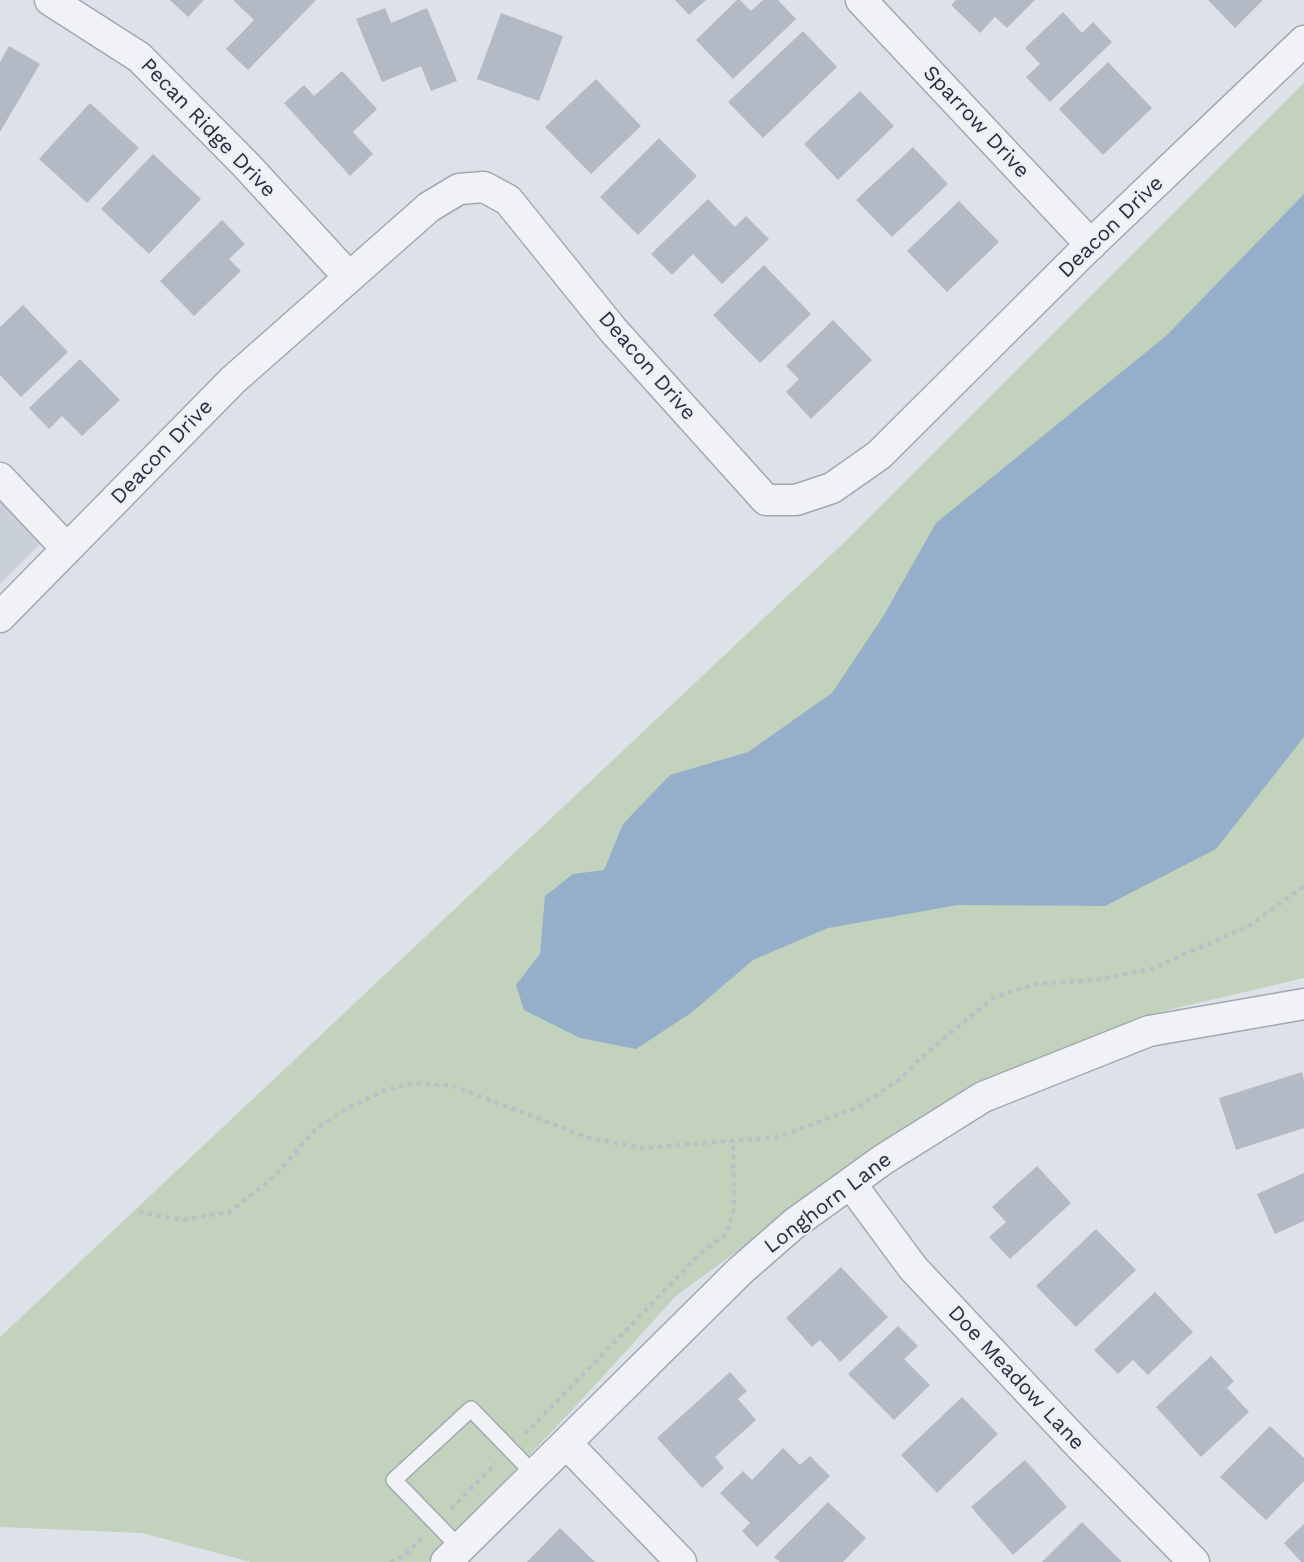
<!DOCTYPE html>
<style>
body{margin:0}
canvas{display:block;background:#dde1e8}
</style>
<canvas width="1304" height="1562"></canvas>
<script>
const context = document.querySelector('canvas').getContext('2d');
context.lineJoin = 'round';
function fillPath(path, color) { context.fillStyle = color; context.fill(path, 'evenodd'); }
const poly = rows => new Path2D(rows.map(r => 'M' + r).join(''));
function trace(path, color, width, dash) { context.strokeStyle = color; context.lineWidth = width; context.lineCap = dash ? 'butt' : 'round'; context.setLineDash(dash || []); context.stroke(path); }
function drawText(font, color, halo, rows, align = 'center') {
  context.font = font + ' "Work Sans",sans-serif'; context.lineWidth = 4.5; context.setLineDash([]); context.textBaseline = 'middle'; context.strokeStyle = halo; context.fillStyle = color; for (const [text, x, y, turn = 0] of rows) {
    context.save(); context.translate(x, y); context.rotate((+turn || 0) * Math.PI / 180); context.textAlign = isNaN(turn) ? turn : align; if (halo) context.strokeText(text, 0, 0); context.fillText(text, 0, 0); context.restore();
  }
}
fillPath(poly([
 [0,495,45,539,0,584]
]), '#cad0da');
fillPath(poly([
 [1304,83,1304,978,1151,1014,1025,1064,915,1121,676,1296,575,1407,428,1562,251,1562,142,1533,0,1527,0,1337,851,536]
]), '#c2d2bd');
fillPath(poly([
 [1304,194,1304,737,1216,849,1105,906,958,905,828,928,753,960,691,1013,636,1049,580,1038,524,1010,516,985,540,954,545,896,573,874,604,870,623,824,670,775,748,752,832,693,884,615,936,523,1167,335]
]), '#95afcb');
fillPath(poly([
 [170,0,204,0,188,17],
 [233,0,316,0,248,70,226,49,254,20],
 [675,0,706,0,689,15],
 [737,0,740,0,751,11,763,0,778,0,796,19,733,79,696,40],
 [956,0,1035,0,1007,28,995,17,980,33,951,5],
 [1208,0,1263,0,1235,28],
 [385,8,391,23,427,8,457,81,431,91,421,66,382,82,356,19],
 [1063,12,1082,33,1093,22,1112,42,1050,102,1026,77,1040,64,1025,48],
 [501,13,563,36,539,101,477,79],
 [803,31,837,67,763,138,728,102],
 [9,46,40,64,0,132,0,62],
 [1108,62,1152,108,1103,155,1059,109],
 [342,71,377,109,353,132,373,154,350,176,284,103,304,85,314,96],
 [596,79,641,126,591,174,545,127],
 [860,91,894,126,838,180,804,144],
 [90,103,139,148,87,203,39,159],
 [659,138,697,176,638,235,600,197],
 [913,147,948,184,892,237,856,200],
 [153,154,201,199,149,254,101,209],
 [708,199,735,227,746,216,769,239,722,284,693,254,672,275,651,254],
 [959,201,999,242,947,292,907,251],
 [222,220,245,244,229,259,241,271,194,316,160,281],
 [764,265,811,314,760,363,713,315],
 [23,305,68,352,21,397,0,375,0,327],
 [833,320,872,360,811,419,786,392,799,379,786,366],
 [80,359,120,400,82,436,62,416,49,429,29,408],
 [1302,1072,1304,1080,1304,1128,1236,1150,1219,1098],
 [1037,1166,1071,1203,1010,1259,989,1237,1006,1222,992,1207],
 [1304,1173,1304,1221,1275,1234,1257,1194],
 [1096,1229,1136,1270,1076,1327,1036,1286],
 [841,1267,888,1317,840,1362,820,1340,812,1347,786,1318],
 [1155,1292,1193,1332,1148,1375,1133,1360,1118,1374,1094,1350],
 [898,1326,918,1346,904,1359,930,1385,894,1420,848,1374],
 [1211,1356,1234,1381,1227,1388,1249,1412,1201,1457,1156,1407],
 [730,1372,747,1391,738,1399,756,1420,715,1457,724,1468,702,1488,657,1438],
 [962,1397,998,1434,937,1493,901,1455],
 [1270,1426,1304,1458,1304,1481,1266,1520,1220,1477],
 [783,1448,800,1465,810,1456,830,1476,757,1547,742,1531,750,1523,720,1493,743,1471,752,1480],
 [1025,1460,1067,1507,1013,1555,971,1507],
 [828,1502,866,1538,843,1562,780,1562,774,1557],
 [1082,1522,1122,1562,1042,1562],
 [1304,1524,1304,1562,1301,1562,1284,1543],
 [560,1528,595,1562,527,1562]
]), '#b4bac5');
const service = poly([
 [460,1548,394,1480,471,1409,535,1475]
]);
const minor = poly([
 [50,0,139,57,246,165,349,277],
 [861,0,1091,245],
 [0,478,67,549],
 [0,617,233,380,429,207,459,189,484,187,508,200,613,330,766,500,796,500,832,488,879,455,1083,252,1304,41],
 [851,1184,913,1268,1081,1447,1194,1562],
 [567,1444,681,1562],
 [446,1562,740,1271,795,1223,884,1159,983,1097,1149,1031,1304,1004]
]);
trace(service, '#a2a8b2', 18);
trace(minor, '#a2a8b2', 33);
trace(poly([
 [139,1212,182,1220,229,1212,274,1177,316,1129,349,1107,386,1090,414,1083,453,1086,589,1138,643,1148,779,1137,858,1107,899,1080,925,1054,994,997,1036,984,1095,980,1151,969,1249,926,1304,886],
 [525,1434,701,1253,727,1233,734,1208,733,1140],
 [451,1509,496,1463],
 [390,1562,404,1556,422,1538]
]), '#bbbfc6', 4, [4.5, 4.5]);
trace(service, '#f0f2f6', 15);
trace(minor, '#f0f2f6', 30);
drawText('21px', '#252f3f', '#ecf0f5', [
 ["Sparrow Drive",976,122,47],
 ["Pecan Ridge Drive",208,128,46],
 ["Deacon Drive",1111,227,-44],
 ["Deacon Drive",647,366,49],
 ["Deacon Drive",162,452,-46],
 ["Longhorn Lane",828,1203,-37],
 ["Doe Meadow Lane",1016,1378,47]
]);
</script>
